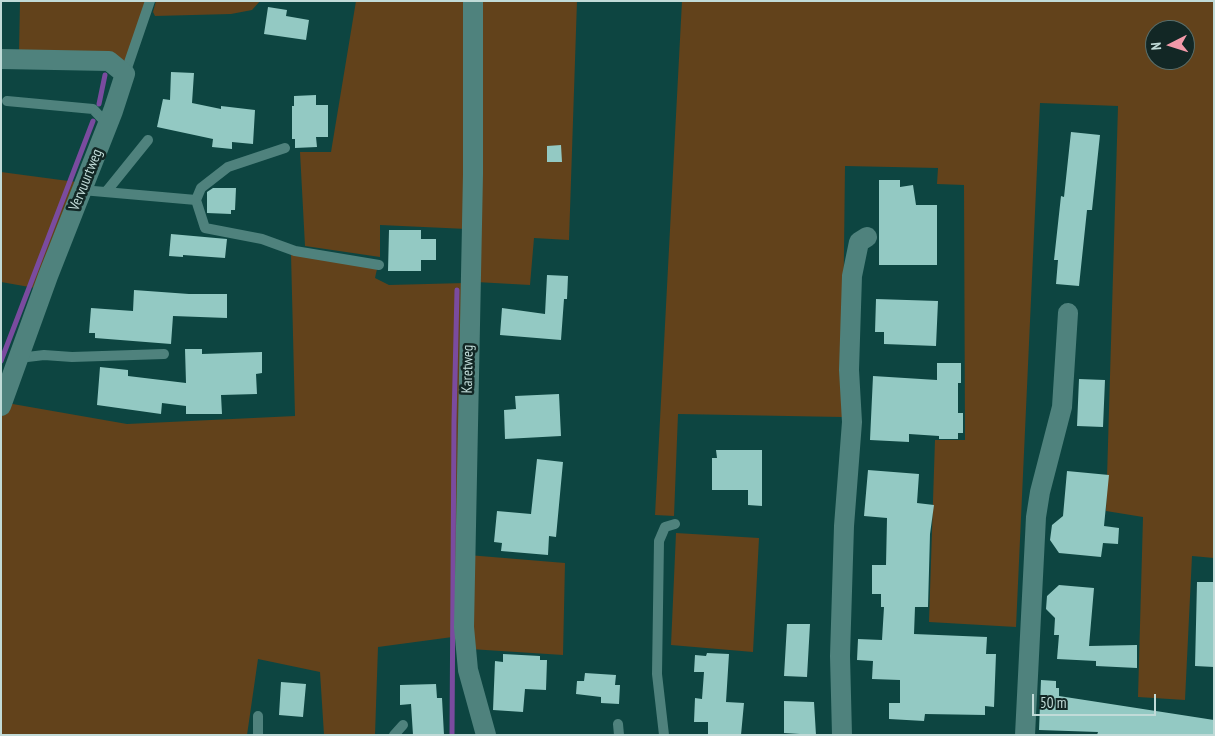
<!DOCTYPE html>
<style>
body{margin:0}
#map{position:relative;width:1215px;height:736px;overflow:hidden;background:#0d4541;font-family:"PT Sans Narrow",sans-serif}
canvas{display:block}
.frame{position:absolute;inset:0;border:2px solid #c1dbd8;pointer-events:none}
.north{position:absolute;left:1145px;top:20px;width:50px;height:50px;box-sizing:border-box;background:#122725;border:1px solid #586f6d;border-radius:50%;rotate:265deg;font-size:14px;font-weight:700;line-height:20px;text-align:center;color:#c1dbd8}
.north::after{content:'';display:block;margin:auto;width:18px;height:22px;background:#f39aaa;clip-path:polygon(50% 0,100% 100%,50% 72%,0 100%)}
.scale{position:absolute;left:1032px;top:694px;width:124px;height:22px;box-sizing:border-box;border:2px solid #c1dbd8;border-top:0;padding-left:6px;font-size:15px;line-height:18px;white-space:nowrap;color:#c1dbd8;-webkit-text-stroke:4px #122725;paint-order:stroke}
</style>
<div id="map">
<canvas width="1215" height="736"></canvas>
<div class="frame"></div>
<div class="north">N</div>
<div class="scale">50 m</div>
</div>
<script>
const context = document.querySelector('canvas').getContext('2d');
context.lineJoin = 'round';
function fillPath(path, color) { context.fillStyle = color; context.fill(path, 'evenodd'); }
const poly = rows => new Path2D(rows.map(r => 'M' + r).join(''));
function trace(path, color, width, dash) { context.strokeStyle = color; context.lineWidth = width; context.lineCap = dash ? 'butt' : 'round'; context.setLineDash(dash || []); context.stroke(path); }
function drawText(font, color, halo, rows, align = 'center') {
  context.font = font + ' "PT Sans Narrow",sans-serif'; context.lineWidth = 5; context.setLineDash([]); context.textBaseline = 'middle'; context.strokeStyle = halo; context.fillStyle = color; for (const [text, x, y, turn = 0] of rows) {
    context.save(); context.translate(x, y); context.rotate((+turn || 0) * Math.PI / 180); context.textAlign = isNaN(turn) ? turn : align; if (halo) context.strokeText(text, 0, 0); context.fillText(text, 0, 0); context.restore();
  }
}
fillPath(poly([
 [20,1,147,1,124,66,19,52],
 [156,1,260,1,252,10,231,14,155,16,153,12],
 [356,1,468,1,467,229,380,225,380,257,305,246,300,152,331,152],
 [477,1,577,1,569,240,534,238,530,285,476,282],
 [682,1,1214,1,1214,558,1192,556,1185,700,1138,697,1143,517,1106,511,1118,106,1040,103,1016,627,929,622,935,440,965,440,964,185,937,184,938,168,845,166,842,417,678,414,674,516,655,515],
 [1155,30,1185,30,1185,60,1155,60],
 [1,172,76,182,35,288,1,282],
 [291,254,377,269,375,278,389,285,465,283,460,636,378,647,375,735,324,735,320,672,258,659,247,735,1,735,1,419,7,403,127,424,295,416],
 [676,533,759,538,753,652,671,645],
 [468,555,565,563,563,655,470,649]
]), '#62421b');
trace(poly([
 [99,104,105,75],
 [1,361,93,121],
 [452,735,454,422,457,290]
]), '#7a4b9f', 5);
fillPath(poly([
 [268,7,287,10,286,16,309,20,306,40,264,34],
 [171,72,194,73,192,103,221,109,221,106,255,110,253,144,232,142,232,149,212,147,213,139,157,127,163,99,170,100],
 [316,95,316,105,328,105,328,137,316,137,317,147,295,148,295,139,292,139,292,106,294,106,294,96],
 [1071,132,1100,135,1092,210,1087,210,1079,286,1056,284,1058,260,1054,260,1061,196,1064,197],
 [561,145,562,162,547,162,547,146],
 [879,180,900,180,900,187,913,185,916,205,937,205,937,265,879,265],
 [213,188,236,188,235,210,231,210,231,214,207,213,207,192],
 [389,230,421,230,421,239,436,239,436,260,421,260,421,271,388,271],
 [171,234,227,239,225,258,183,255,183,257,169,256],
 [547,275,568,276,567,299,564,299,561,340,500,335,502,308,545,314],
 [134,290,189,294,227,294,227,318,173,316,171,344,95,338,95,333,89,333,91,308,133,311],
 [876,299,938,301,936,346,884,344,884,332,875,332],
 [185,349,202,349,202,354,262,352,262,373,256,374,257,394,221,395,222,414,186,414,186,406,162,403,161,414,97,405,100,367,128,370,128,376,186,383],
 [937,363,961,363,961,383,958,383,958,413,963,413,963,433,958,433,958,439,939,439,939,436,909,434,909,442,870,440,873,376,937,380],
 [1079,379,1105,380,1103,427,1077,426],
 [559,394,561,436,505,439,504,410,516,409,515,396],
 [716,450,762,450,762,506,748,505,748,490,712,490,712,458,717,458],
 [537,459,563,462,556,537,549,536,548,555,501,551,502,543,494,542,497,511,531,514],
 [868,470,919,474,917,503,934,505,930,534,928,607,915,607,914,634,987,637,986,654,996,654,994,707,985,706,985,715,925,714,924,721,889,719,889,703,900,703,900,680,872,679,873,661,857,660,858,639,882,640,884,607,881,607,881,594,872,594,872,565,886,565,887,518,864,516],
 [1067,471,1109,475,1104,526,1119,528,1118,544,1103,543,1101,557,1059,553,1050,540,1052,525,1063,516],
 [1197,582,1214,582,1214,667,1195,666],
 [1059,585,1094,588,1089,646,1137,645,1137,668,1096,666,1096,661,1057,659,1059,635,1054,635,1055,618,1046,609,1047,596],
 [787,624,810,624,807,677,784,676],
 [707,653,729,654,726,702,744,703,741,735,708,735,708,722,694,722,695,698,702,699,704,672,694,672,695,655,706,656],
 [503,654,540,656,540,660,547,660,546,690,525,689,523,712,493,710,495,661,503,662],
 [585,673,616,675,615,685,620,685,619,704,601,703,601,697,576,694,577,681,584,681],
 [1041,680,1056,681,1056,688,1059,688,1059,696,1214,720,1214,735,1097,735,1098,732,1039,730],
 [281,682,306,684,303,717,279,715],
 [436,684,437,698,442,698,444,735,413,735,411,704,400,705,400,685],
 [784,701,814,702,816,735,784,733]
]), '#93c9c3');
trace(poly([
 [125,74,150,1],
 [7,101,93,109,108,125],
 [82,190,196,200,205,228,262,239,295,251,379,265],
 [106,192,148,140],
 [196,200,201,188,228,167,285,148],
 [19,358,44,355,72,357,164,354],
 [258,716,258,735],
 [618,724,619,735],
 [394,735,403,725],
 [664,735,657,674,659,541,665,527,675,524]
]), '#4f827d', 10);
trace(poly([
 [473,1,473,174,464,627,468,670,486,735],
 [1,59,109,61,125,74,113,111,48,276,1,406],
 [842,735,840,656,844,526,852,422,849,370,852,276,859,242,867,237],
 [1025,735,1036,517,1040,492,1062,407,1068,313]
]), '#4f827d', 20);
drawText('15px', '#c1dbd8', '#122725', [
 ["Vervuurtweg",86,180,-68],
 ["Karetweg",468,369,-89]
]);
</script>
